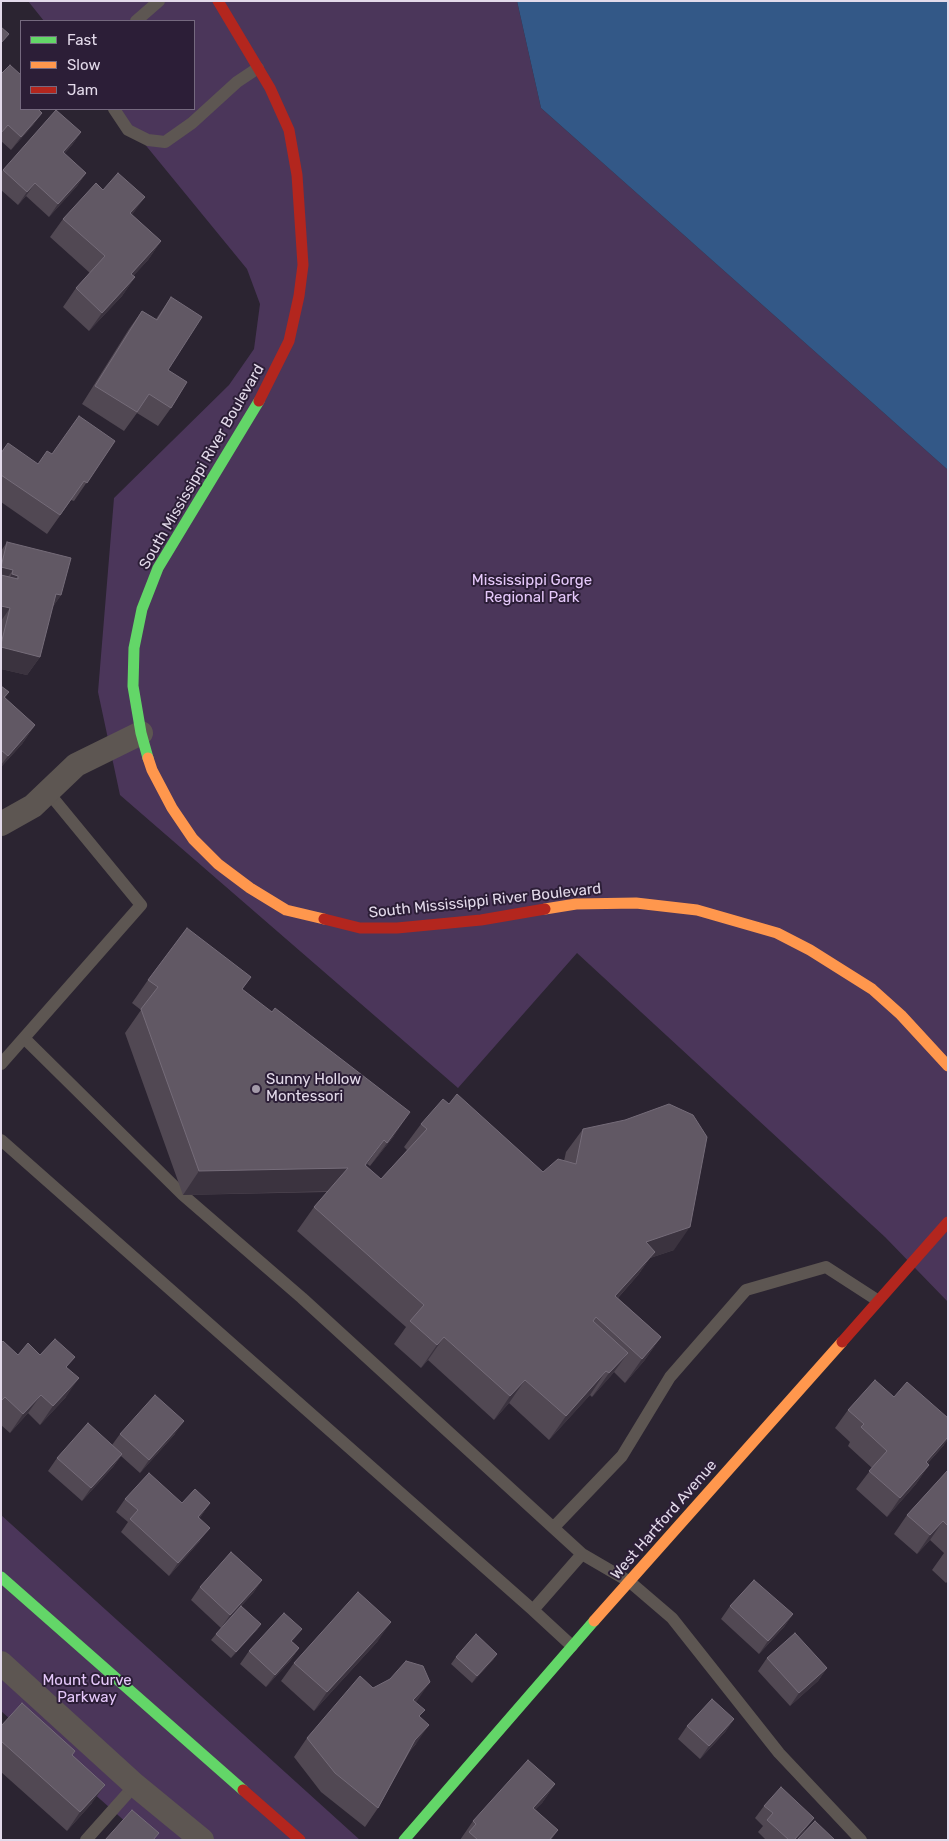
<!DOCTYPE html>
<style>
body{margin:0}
#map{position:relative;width:949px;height:1841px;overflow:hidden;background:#2b2431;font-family:Rubik,sans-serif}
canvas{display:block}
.frame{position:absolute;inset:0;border:2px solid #e3daea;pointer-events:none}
.legend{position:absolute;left:20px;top:20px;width:175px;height:90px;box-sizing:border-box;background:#2c1e37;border:1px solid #75697f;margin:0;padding:6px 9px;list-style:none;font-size:15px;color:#e3daea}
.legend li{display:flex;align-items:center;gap:10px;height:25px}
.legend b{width:25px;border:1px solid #75697f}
</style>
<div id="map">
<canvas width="949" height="1841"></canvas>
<div class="frame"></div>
<ul class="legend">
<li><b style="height:6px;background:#63d668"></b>Fast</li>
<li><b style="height:6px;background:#ff974d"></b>Slow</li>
<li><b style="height:6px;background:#b3261e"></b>Jam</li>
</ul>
</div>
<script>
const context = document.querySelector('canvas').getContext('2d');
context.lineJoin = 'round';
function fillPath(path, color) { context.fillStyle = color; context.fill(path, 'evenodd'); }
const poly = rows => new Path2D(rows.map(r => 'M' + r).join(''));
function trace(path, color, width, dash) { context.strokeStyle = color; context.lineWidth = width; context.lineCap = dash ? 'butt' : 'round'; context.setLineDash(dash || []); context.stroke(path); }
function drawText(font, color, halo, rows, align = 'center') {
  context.font = font + ' Rubik,sans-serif'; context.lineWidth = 4; context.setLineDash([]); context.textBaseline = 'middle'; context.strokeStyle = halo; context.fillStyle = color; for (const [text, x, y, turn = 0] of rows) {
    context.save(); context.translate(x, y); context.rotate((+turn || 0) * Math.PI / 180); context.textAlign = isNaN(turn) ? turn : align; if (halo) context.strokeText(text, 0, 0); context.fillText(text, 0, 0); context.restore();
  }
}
fillPath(poly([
 [28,1,517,1,541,108,948,470,948,1302,885,1237,577,953,458,1088,120,795,98,692,114,498,229,385,254,349,260,304,247,269,116,109,194,109,194,21,44,21],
 [1,1515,360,1840,146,1840,1,1711]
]), '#4b365a');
fillPath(poly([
 [517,1,948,1,948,470,541,108]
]), '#335887');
trace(poly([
 [136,21,159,1],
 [114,109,128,130,148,140,165,142,192,123,237,82,258,68],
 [24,1038,183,1195,302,1298,582,1554,630,1582,672,1618,779,1753,861,1840],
 [1,1064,141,905,48,792],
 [1,1140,533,1610,582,1554],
 [554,1527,622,1456,670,1377,746,1290,826,1267,877,1300],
 [533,1610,572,1646],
 [86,1840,135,1785]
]), '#5d5652', 12);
trace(poly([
 [1,824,33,806,76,765,141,733],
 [1,1663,135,1785,202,1840]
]), '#5d5652', 24);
trace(poly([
 [148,758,141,733,133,686,134,648,142,609,158,568,259,401],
 [1,1577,243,1790],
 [404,1840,594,1621]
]), '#63d668', 11);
trace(poly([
 [148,758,152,770,172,808,193,839,218,864,250,888,286,910,324,919],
 [545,909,576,904,636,903,697,910,777,933,810,950,872,989,901,1015,948,1066],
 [594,1621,842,1342]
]), '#ff974d', 11);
trace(poly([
 [218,1,270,88,289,130,297,175,303,265,299,296,289,341,259,401],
 [324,919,360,928,397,928,481,920,545,909],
 [842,1342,948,1222],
 [243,1790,300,1840]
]), '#b3261e', 11);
fillPath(poly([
 [1,74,21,109,42,113,33,125,11,150,1,141],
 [81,132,72,145,64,154,86,173,77,186,49,217,26,196,18,205,1,190,1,172,3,170],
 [132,215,161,241,148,260,133,276,135,277,122,296,89,331,63,307,76,288,90,273,50,237,63,219],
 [171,297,168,370,171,408,158,426,137,413,124,431,82,404,129,329,142,311,156,319],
 [115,441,74,501,71,500,47,534,1,502,1,453,38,464,52,454],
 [7,542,61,595,52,608,40,657,27,675,1,669,1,551],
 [1,686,9,692,5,698,35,725,22,744,1,767],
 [251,977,242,989,394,1136,370,1166,367,1164,366,1166,381,1179,407,1150,404,1147,421,1124,449,1104,543,1172,564,1161,566,1152,583,1129,674,1250,650,1258,638,1275,618,1298,661,1337,644,1361,625,1383,614,1372,592,1397,590,1395,549,1440,509,1403,494,1420,428,1360,421,1368,394,1344,406,1327,297,1231,314,1207,327,1192,183,1195,125,1033,141,1010,132,1003,148,980],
 [1,1343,18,1355,40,1355,67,1368,66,1397,40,1425,28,1413,10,1433,1,1425],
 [848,1410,944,1445,928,1463,929,1465,916,1484,887,1517,856,1489,872,1468,848,1446,850,1442,835,1428],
 [120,1434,175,1434,140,1473,121,1456,113,1467,82,1501,48,1471,57,1458,112,1445],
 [948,1470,948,1581,946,1583,932,1570,944,1553,930,1540,917,1554,894,1534,907,1515],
 [125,1499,182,1503,210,1503,199,1519,200,1541,169,1576,121,1532,128,1522,116,1512],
 [262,1580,253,1593,221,1628,191,1600,200,1587],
 [730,1606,793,1614,784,1627,759,1654,721,1619],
 [261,1624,257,1630,231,1658,211,1640,216,1634],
 [378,1641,314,1711,281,1681,294,1663],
 [293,1642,299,1648,290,1661,266,1687,240,1664,249,1651],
 [497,1654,493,1660,472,1683,451,1664,456,1657],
 [767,1658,827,1668,818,1681,790,1706,758,1671],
 [373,1688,415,1702,420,1717,416,1744,410,1751,378,1808,365,1827,321,1792,294,1757,307,1738],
 [734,1719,725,1732,700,1759,678,1739,687,1726],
 [1,1726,75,1751,72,1755,92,1803,67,1831,1,1772],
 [555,1784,542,1803,535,1809,558,1830,551,1840,460,1840,473,1821],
 [764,1806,805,1830,796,1840,766,1840,758,1832,763,1826,755,1818]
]), '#514853');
fillPath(poly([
 [42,113,33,125,11,150,21,137],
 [81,132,72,145,54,165,63,152],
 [86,173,77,186,49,217,58,204],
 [35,183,26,196,18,205,27,192],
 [145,197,132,215,130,213],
 [161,241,148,260,118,293,131,274],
 [135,277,122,296,89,331,102,313],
 [1,567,13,570,1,586],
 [12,574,18,576,5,595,1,589],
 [56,594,61,595,48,614],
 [1,606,10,608,1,621],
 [1,647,40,657,27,675,1,669],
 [35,725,22,744,1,767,1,765,8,756],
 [410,1112,394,1136,370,1166,387,1143],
 [384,1140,367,1164,348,1189,365,1165],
 [348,1168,332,1191,183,1195,199,1171],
 [690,1227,674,1250,650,1258,638,1275,598,1320,646,1242],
 [444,1337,428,1360,421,1368,437,1345],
 [661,1337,644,1361,625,1383,642,1359],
 [628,1353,611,1376,592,1397,609,1373],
 [606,1371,590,1395,549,1440,566,1416],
 [79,1378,66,1397,40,1425,53,1406],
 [525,1380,509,1403,494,1420,510,1396],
 [41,1395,28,1413,10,1433,23,1414],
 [184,1421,175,1434,140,1473,149,1460],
 [948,1437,948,1440,944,1445,912,1480,926,1462],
 [122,1454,113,1467,82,1501,91,1488],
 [929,1465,916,1484,887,1517,900,1498],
 [210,1503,201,1516,189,1530,198,1517],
 [943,1521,930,1540,917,1554,930,1535],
 [210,1528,200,1541,169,1576,178,1563],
 [262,1580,253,1593,221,1628,230,1615],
 [793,1614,784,1627,759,1654,768,1641],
 [391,1622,378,1641,314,1711,327,1692],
 [261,1624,257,1630,231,1658,236,1652],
 [302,1629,293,1641,282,1654,291,1641],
 [299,1648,290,1661,266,1687,275,1675],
 [497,1654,493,1660,472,1683,477,1676],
 [827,1668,818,1681,790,1706,799,1693],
 [430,1682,417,1701,400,1719,413,1700],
 [734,1719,725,1732,700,1759,709,1746],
 [429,1725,416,1744,402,1759,415,1740],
 [555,1784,542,1803,520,1826,533,1808],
 [105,1785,92,1803,67,1831,80,1812],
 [814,1818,805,1830,796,1840,794,1840]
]), '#3b333f');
const building = poly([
 [1,27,9,34,1,43,1,27],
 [10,65,21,75,21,109,38,109,42,113,21,137,8,125,1,133,1,74,10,65],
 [56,110,81,132,63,152,86,173,58,204,35,183,27,192,3,170,56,110],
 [118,173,145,197,130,213,161,241,131,274,135,277,102,313,76,288,105,256,63,219,96,183,103,190,118,173],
 [171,297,202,317,168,370,187,382,171,408,149,394,137,412,95,386,142,311,157,320,171,297],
 [79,416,115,441,87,483,84,481,60,515,1,475,1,453,8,443,38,464,47,451,52,454,79,416],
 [7,542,71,558,61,595,56,594,40,657,1,647,1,644,10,608,1,606,1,575,18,579,18,576,12,574,13,570,1,567,7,542],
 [1,686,9,692,4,697,35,725,8,756,1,750,1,686],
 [187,928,251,977,242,989,272,1012,275,1008,410,1112,387,1143,384,1140,365,1165,381,1179,427,1129,421,1124,443,1099,449,1104,457,1094,543,1172,558,1159,576,1164,583,1129,625,1120,669,1104,693,1115,707,1137,690,1227,646,1242,655,1252,615,1296,661,1337,642,1359,596,1317,593,1321,628,1353,609,1373,606,1371,566,1416,525,1380,510,1396,444,1337,437,1345,410,1321,424,1305,314,1207,348,1168,199,1171,141,1009,158,987,148,980,187,928],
 [55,1339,75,1357,66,1367,79,1378,53,1406,41,1395,23,1414,5,1397,1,1401,1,1343,3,1341,18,1355,28,1343,40,1355,55,1339],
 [875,1380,894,1397,907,1382,948,1418,948,1437,926,1462,929,1465,900,1498,869,1471,887,1451,861,1427,864,1424,848,1410,875,1380],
 [155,1395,184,1421,149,1460,120,1434,155,1395],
 [88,1423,122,1454,91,1488,57,1458,88,1423],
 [948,1470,948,1526,943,1521,930,1535,907,1515,948,1470],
 [149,1473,182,1503,195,1489,210,1503,198,1517,210,1528,178,1563,130,1519,138,1510,125,1499,149,1473],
 [231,1552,262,1580,230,1615,200,1587,231,1552],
 [754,1580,793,1614,768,1641,730,1606,754,1580],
 [358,1592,391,1622,327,1692,294,1663,358,1592],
 [241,1606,261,1624,236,1652,216,1634,241,1606],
 [284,1613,302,1629,291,1641,299,1648,275,1675,249,1651,284,1613],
 [795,1633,827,1668,799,1693,767,1658,795,1633],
 [476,1634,497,1654,477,1676,456,1657,476,1634],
 [406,1661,423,1666,430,1682,413,1700,425,1710,419,1716,429,1725,415,1740,378,1808,335,1773,307,1738,360,1676,373,1688,390,1679,406,1661],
 [712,1699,734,1719,709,1746,687,1726,712,1699],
 [22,1703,75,1751,72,1755,105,1785,80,1812,1,1741,1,1726,22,1703],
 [528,1760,555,1784,533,1808,558,1830,549,1840,478,1840,469,1832,476,1824,473,1821,528,1760],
 [781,1787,814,1818,794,1840,789,1840,767,1820,773,1813,764,1806,781,1787],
 [132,1810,159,1833,153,1840,105,1840,132,1810],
 [815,1821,835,1840,797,1840,815,1821]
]);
fillPath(building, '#615864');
trace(building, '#756c79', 1);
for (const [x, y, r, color] of [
 [256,1089,5,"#a39aa9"]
]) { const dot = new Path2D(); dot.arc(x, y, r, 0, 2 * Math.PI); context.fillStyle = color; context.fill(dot); trace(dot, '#2c1e37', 2); }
drawText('15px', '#e3daea', '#2c1e37', [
 ["South Mississippi River Boulevard",202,467,-60],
 ["South Mississippi River Boulevard",485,901,-6],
 ["West Hartford Avenue",664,1520,-49]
]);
drawText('15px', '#e5c8fa', '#2c1e37', [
 ["Mississippi Gorge",532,581],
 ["Regional Park",532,598],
 ["Mount Curve",87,1681],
 ["Parkway",87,1698]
]);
drawText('15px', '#e3daea', '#2c1e37', [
 ["Sunny Hollow",266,1080],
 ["Montessori",266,1097]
], 'left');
</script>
